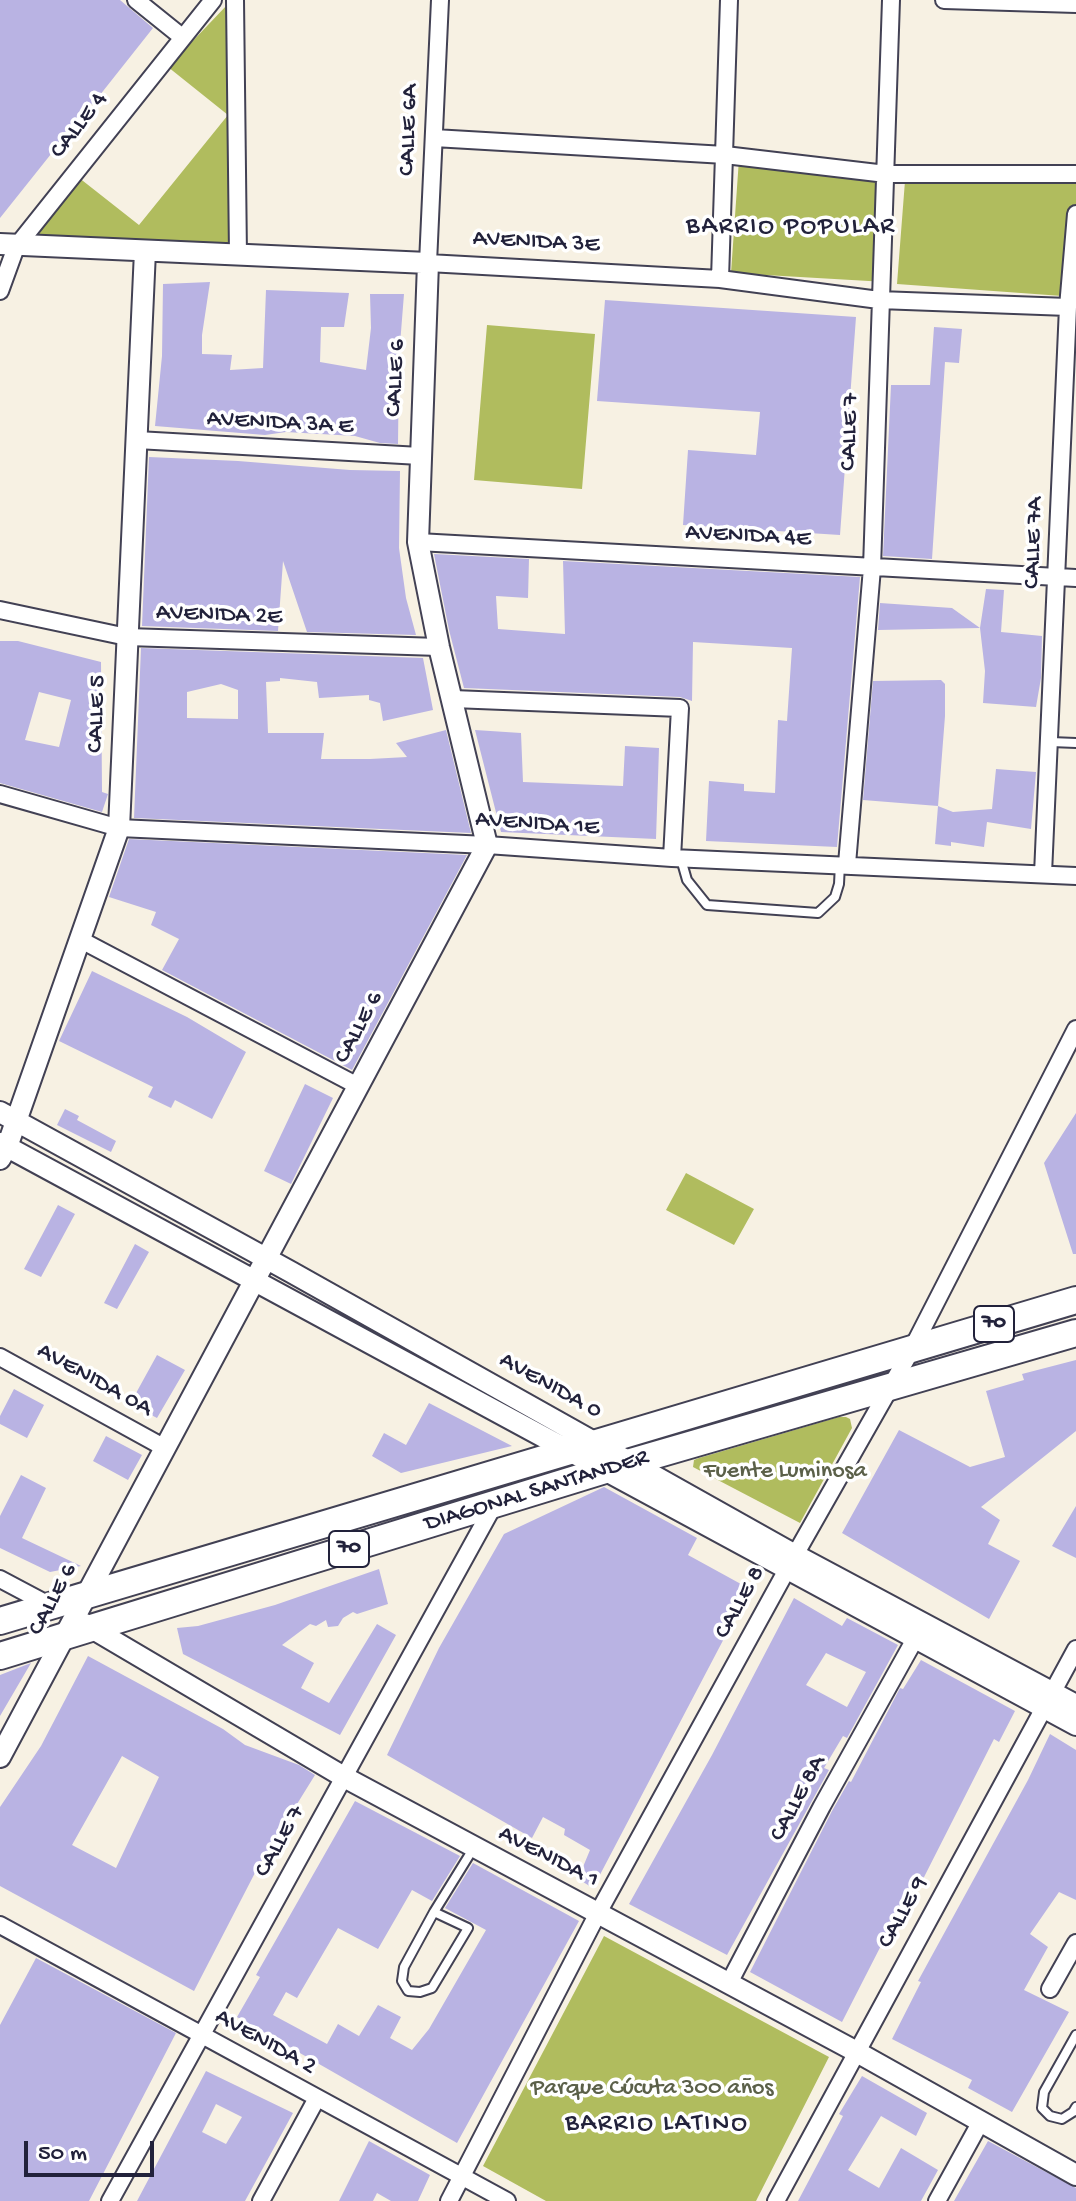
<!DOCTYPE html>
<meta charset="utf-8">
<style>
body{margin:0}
#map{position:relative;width:1076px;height:2201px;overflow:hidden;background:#f7f1e3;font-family:"Gochi Hand",sans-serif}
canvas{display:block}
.scale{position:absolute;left:24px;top:2141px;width:130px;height:36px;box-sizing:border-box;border:4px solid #22223b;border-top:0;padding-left:10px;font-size:24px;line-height:28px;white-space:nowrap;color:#22223b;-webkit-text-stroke:6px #fff;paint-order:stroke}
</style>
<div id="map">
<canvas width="1076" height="2201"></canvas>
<div class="scale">50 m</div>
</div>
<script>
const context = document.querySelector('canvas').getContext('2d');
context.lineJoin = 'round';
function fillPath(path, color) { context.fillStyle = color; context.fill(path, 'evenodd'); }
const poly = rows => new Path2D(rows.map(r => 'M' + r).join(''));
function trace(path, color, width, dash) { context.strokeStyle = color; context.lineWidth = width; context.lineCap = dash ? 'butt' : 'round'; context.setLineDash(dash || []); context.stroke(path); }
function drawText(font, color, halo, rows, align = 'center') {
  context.font = font + ' "Gochi Hand",sans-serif'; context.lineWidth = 7; context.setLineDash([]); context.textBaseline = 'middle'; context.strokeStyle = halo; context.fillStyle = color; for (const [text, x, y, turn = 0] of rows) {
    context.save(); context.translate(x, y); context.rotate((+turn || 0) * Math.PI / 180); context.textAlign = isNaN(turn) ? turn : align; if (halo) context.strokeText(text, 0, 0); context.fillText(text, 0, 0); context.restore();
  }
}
fillPath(poly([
 [227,5,234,243,28,240,78,177,139,225,228,115,168,67],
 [739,159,893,168,886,282,731,273],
 [906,168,1076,179,1076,297,897,284],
 [487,325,595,334,582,489,474,480],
 [686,1173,754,1209,734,1245,666,1210],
 [839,1417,846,1417,850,1419,852,1428,800,1523,693,1467,694,1460,699,1458],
 [604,1936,829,2057,756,2201,546,2201,483,2166]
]), '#b0bc5e');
fillPath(poly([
 [0,0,120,0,153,28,92,105,91,103,61,146,59,144,0,218],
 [210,282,202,335,202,354,232,355,230,370,263,368,266,290,349,293,344,327,321,327,320,362,366,370,371,328,370,294,404,294,399,357,398,444,380,443,355,436,286,432,265,435,155,426,162,356,163,284],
 [605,300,856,317,840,535,683,525,688,450,756,455,760,412,597,401],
 [934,327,962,329,959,363,945,362,932,559,883,556,891,385,930,385],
 [149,457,238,461,350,470,400,471,399,548,406,598,416,635,307,632,283,561,278,631,142,626],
 [434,554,529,559,528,598,496,596,498,629,565,634,563,561,860,577,837,847,706,841,709,781,744,784,744,791,775,793,778,720,787,721,792,648,693,642,692,701,680,697,464,688,449,630],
 [986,589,1004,590,1001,632,1042,636,1041,678,1036,707,983,703,985,671,980,628],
 [880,603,952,608,980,628,878,630],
 [0,641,18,641,101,662,102,792,108,794,102,812,0,783],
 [39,692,71,700,59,747,25,740],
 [141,648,423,658,433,710,383,721,380,703,369,700,369,695,319,698,317,682,280,678,280,681,266,682,268,733,324,733,321,759,370,759,407,757,396,743,446,730,471,833,134,818],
 [221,684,238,690,238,719,187,718,187,692],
 [941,680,945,684,945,716,938,806,863,800,873,681],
 [475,730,521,733,523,782,623,786,625,746,659,748,656,839,501,832],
 [996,769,1036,772,1031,829,987,822,984,847,951,842,951,846,935,844,938,806,953,812,992,809],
 [129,839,467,855,352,1070,162,970,179,939,151,925,156,912,109,897],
 [92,971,187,1017,246,1052,212,1119,175,1100,171,1108,148,1097,153,1087,59,1041],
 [305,1084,333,1098,291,1184,264,1171],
 [65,1109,79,1116,77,1120,116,1141,111,1152,57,1125],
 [1076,1113,1076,1254,1073,1254,1044,1163],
 [58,1205,75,1214,41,1277,24,1269],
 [135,1244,149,1252,117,1309,104,1303],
 [157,1355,185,1370,157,1418,130,1404],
 [1076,1360,1076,1431,981,1507,1000,1520,988,1544,1020,1561,989,1619,842,1533,899,1430,970,1467,1005,1457,986,1391,1024,1380,1022,1374],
 [14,1389,44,1405,27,1438,0,1424,0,1416],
 [429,1403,512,1446,401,1473,372,1456,384,1433,406,1445],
 [106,1436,142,1455,128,1480,93,1461],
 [21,1475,46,1488,22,1538,81,1566,50,1572,0,1548,0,1516],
 [604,1487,697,1538,688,1555,750,1589,593,1888,578,1879,590,1850,564,1835,565,1829,543,1817,532,1838,387,1755,439,1648,504,1534],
 [1076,1506,1076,1558,1052,1546],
 [379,1569,388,1604,357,1614,353,1612,343,1618,338,1626,328,1627,326,1620,316,1626,310,1624,282,1645,314,1663,301,1688,329,1703,377,1624,396,1635,340,1735,183,1654,177,1628,198,1626,275,1605],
 [794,1598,842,1626,847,1618,898,1645,847,1738,843,1736,824,1768,829,1770,727,1955,629,1904,712,1755],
 [826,1653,866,1672,847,1707,806,1685],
 [88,1656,223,1729,245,1745,299,1765,315,1775,258,1867,194,1991,0,1886,0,1807,41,1746],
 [122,1756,159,1777,116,1868,72,1845],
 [921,1660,1015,1711,999,1742,994,1739,920,1885,893,1930,890,1928,842,2022,750,1972,832,1811,849,1781,851,1782,900,1688,903,1689],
 [31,1663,0,1716,0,1675],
 [1050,1734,1076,1750,1076,1900,1059,1892,1030,1934,1048,1947,1024,1990,1069,2012,1012,2112,968,2088,972,2080,892,2039,921,1982,918,1981,1028,1780],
 [355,1801,460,1856,432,1901,412,1890,378,1949,338,1928,297,1998,286,1992,273,2015,327,2044,338,2024,359,2036,378,2005,401,2017,390,2038,412,2050,429,2029,486,1930,445,1908,473,1863,579,1921,457,2143,237,2017,260,1977,256,1975],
 [36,1958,176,2033,89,2201,0,2201,0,2025],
 [206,2071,293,2113,245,2201,137,2201],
 [216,2104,242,2117,226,2144,202,2132],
 [862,2076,927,2113,916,2136,881,2116,848,2170,879,2188,901,2148,938,2170,921,2201,798,2201,843,2116,839,2114],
 [369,2141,430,2175,418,2201,391,2201,377,2193,373,2201,339,2201],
 [988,2141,1076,2188,1076,2201,954,2201]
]), '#b9b3e3');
const service = poly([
 [1051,742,1076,743],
 [681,859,687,880,707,905,818,913,835,897,839,884,840,864],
 [434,1912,468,1928,432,1988,420,1992,408,1991,402,1981,404,1967,434,1912,473,1849],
 [1076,2035,1044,2092,1042,2108,1050,2116,1062,2119,1073,2112,1076,2107]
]);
const minor = poly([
 [136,0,182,37],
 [235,0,238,255],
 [440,0,428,263,720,279,879,300,1068,307],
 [944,0,1076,4],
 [434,138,725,155,886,174,1076,174],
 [720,279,729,0],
 [0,291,16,247,213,0],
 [137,440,420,456],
 [418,542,1076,578],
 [0,610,127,637,439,647],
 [453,699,680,708,672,858],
 [0,794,119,828,487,845,672,858,1076,876],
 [847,864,872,568,891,0],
 [1043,874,1068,307,1076,214],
 [79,939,358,1086],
 [0,1357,165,1448],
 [0,1579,49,1605],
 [0,1925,507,2201],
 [729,1983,822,1806,915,1639],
 [1050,1989,1076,1943],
 [110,2201,494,1505],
 [261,2201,317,2098],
 [449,2201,598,1913,795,1555,912,1349,1076,1029],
 [776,2201,1076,1649],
 [937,2201,980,2123]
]);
const tertiary = poly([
 [0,244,428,263,418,542,439,647,487,845,0,1757],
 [0,1112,291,1272,795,1555,1076,1705],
 [0,1143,1076,1725],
 [0,1159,7,1147,119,828,145,251],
 [83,1623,344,1777,855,2051,1076,2175]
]);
const primary = poly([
 [0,1621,1076,1300],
 [0,1656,631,1462,1076,1333]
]);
trace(service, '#424154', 12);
trace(minor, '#424154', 20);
trace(tertiary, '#424154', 24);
trace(primary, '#424154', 30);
trace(service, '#fff', 8);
trace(minor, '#fff', 16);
trace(tertiary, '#fff', 20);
trace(primary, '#fff', 26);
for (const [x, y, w] of [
 [994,1324,40],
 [349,1549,40]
]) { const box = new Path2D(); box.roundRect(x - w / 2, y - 18, w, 36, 6); context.fillStyle = '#fff'; context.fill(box); trace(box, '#22223b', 2); }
drawText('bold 22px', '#22223b', null, [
 ["70",994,1324],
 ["70",349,1549]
]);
drawText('24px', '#22223b', '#fff', [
 ["CALLE 4",80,126,-52],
 ["CALLE 6A",410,130,-88],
 ["AVENIDA 3E",536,243,3],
 ["CALLE 6",397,378,-87],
 ["AVENIDA 3A E",280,424,3],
 ["CALLE 7",851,432,-88],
 ["AVENIDA 4E",748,537,3],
 ["CALLE 7A",1035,543,-88],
 ["AVENIDA 2E",219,616,2],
 ["CALLE 5",98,714,-88],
 ["AVENIDA 1E",537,825,4],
 ["CALLE 6",360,1028,-62],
 ["AVENIDA 0A",94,1381,29],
 ["AVENIDA 0",550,1387,29],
 ["DIAGONAL SANTANDER",537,1492,-17],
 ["CALLE 6",54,1600,-62],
 ["CALLE 8",741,1603,-61],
 ["CALLE 8A",799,1799,-62],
 ["CALLE 7",281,1842,-61],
 ["AVENIDA 1",548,1858,27],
 ["CALLE 9",904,1913,-61],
 ["AVENIDA 2",265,2043,29]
]);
drawText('24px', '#5b6049', '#fff', [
 ["Fuente Luminosa",785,1472],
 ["Parque Cúcuta 300 años",652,2089]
]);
context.letterSpacing = '2px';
drawText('26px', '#22223b', '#fff', [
 ["BARRIO POPULAR",791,228],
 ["BARRIO LATINO",657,2125]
]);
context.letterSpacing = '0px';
</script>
